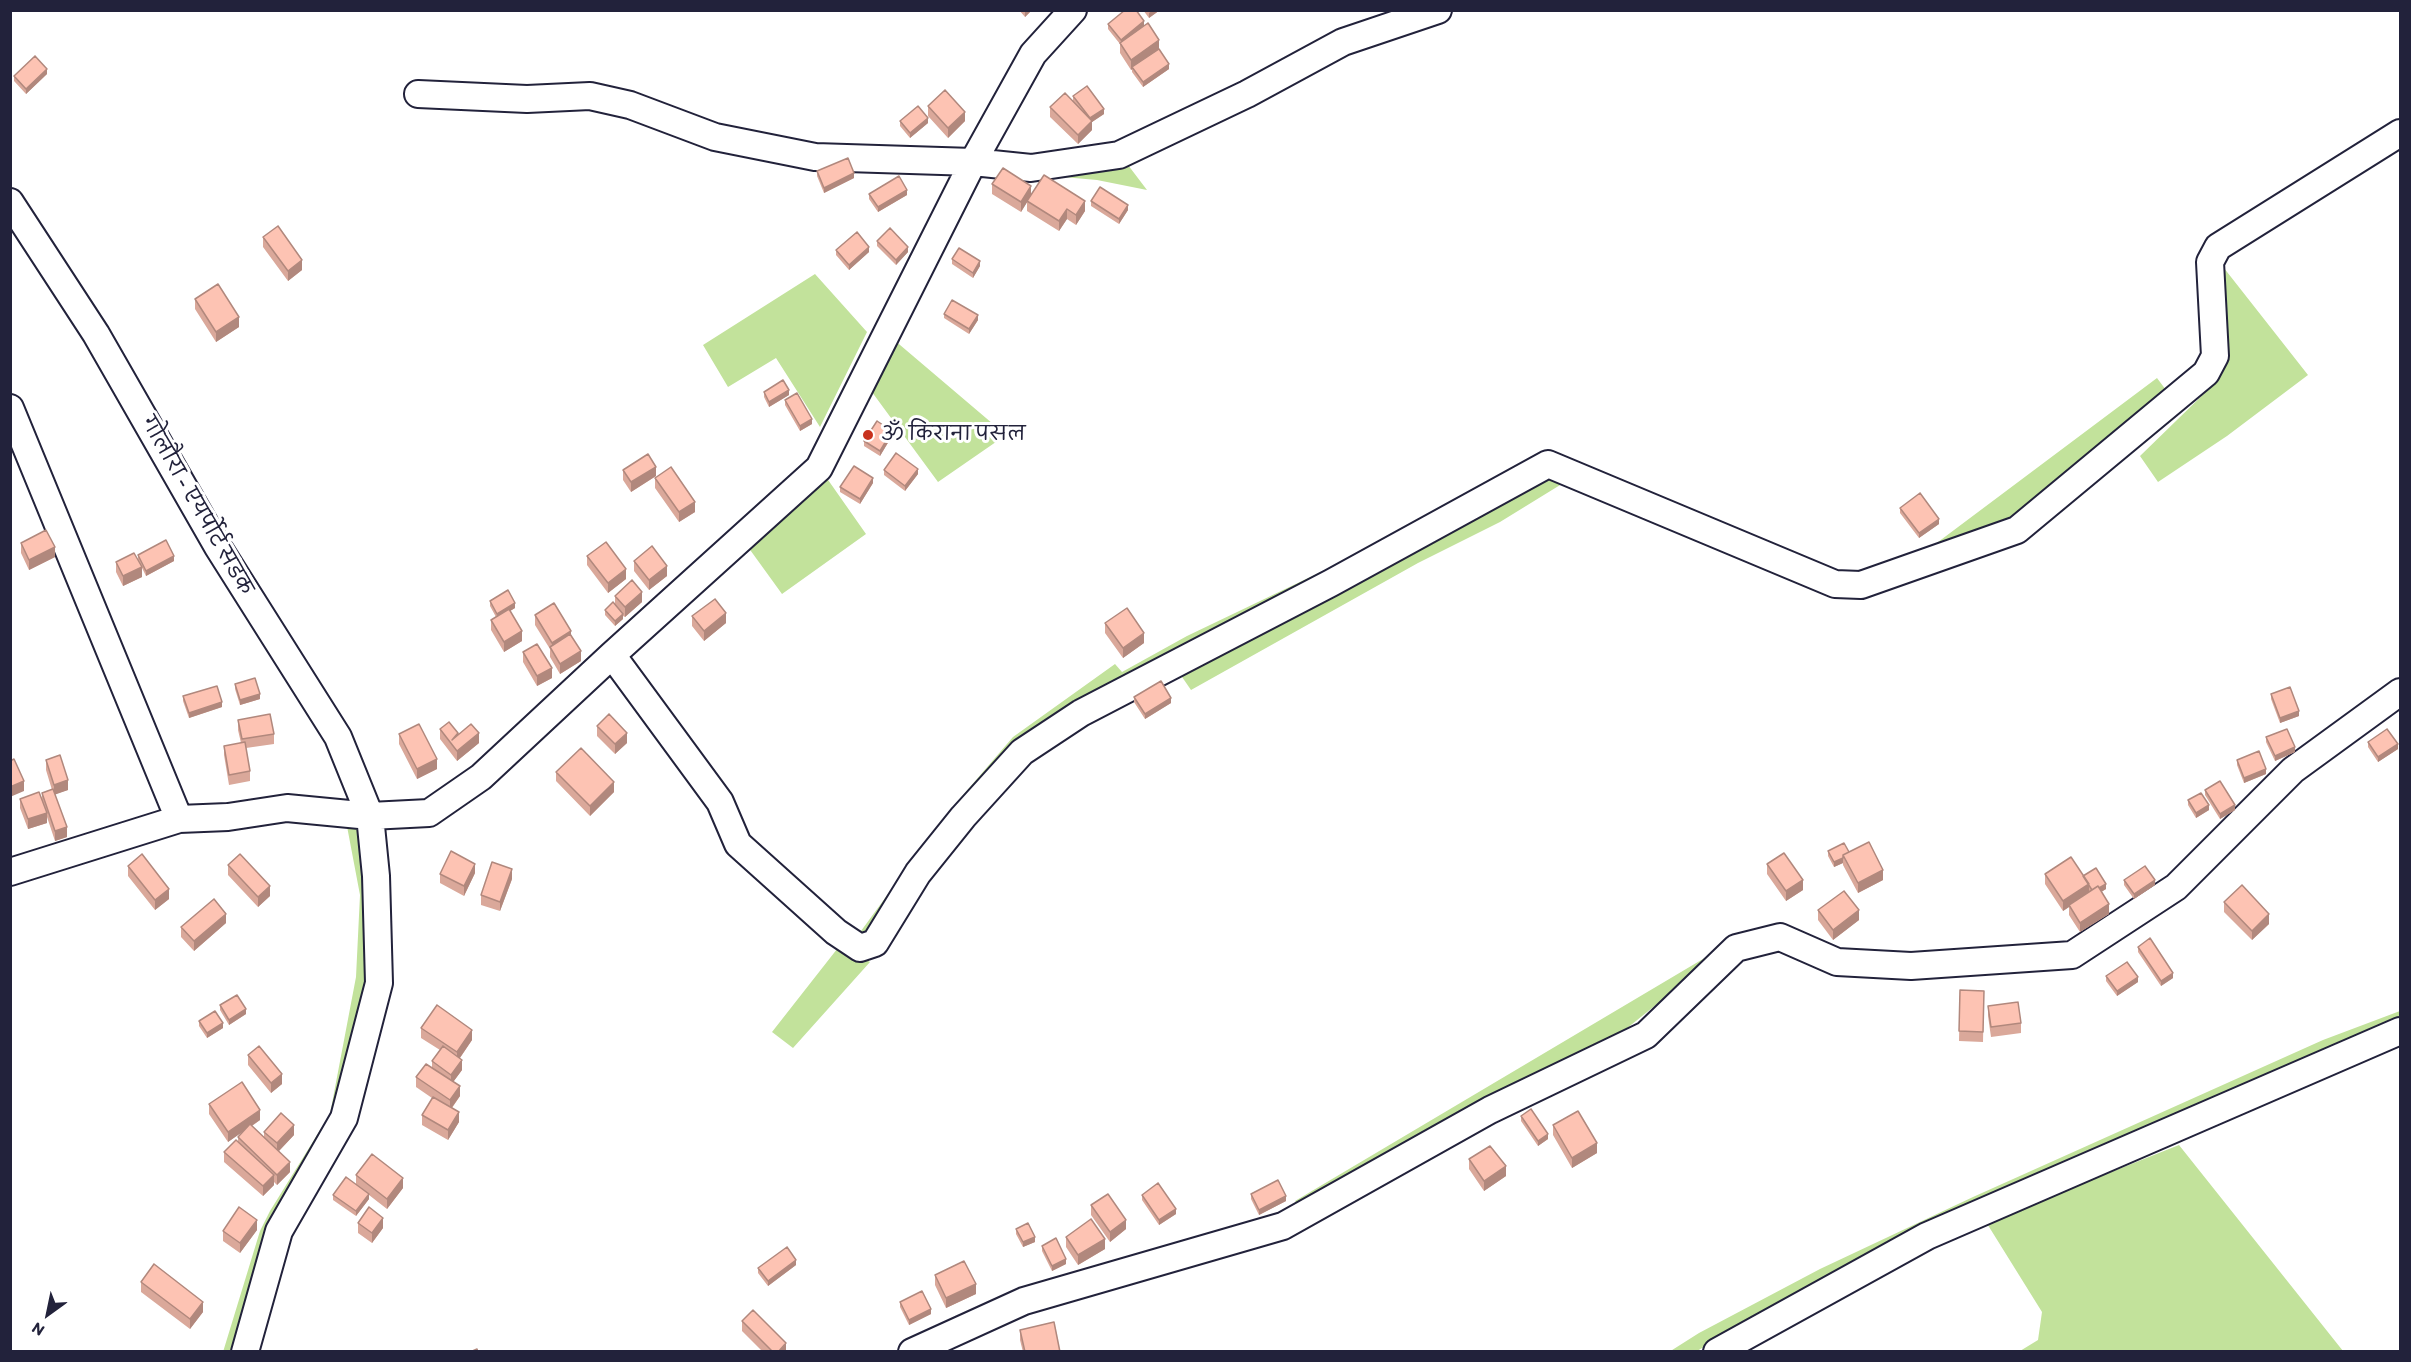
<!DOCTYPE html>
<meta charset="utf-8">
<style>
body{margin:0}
#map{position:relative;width:2411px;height:1362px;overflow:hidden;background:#fff;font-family:Itim,sans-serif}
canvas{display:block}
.frame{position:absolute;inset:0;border:12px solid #22223b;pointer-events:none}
.north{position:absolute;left:18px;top:1284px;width:60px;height:60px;-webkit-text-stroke:4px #fff;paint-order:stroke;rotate:213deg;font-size:16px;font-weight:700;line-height:24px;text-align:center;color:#22223b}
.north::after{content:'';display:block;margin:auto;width:21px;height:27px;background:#22223b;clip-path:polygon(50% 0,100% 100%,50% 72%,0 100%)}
</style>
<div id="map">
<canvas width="2411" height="1362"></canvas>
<div class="frame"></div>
<div class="north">N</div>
</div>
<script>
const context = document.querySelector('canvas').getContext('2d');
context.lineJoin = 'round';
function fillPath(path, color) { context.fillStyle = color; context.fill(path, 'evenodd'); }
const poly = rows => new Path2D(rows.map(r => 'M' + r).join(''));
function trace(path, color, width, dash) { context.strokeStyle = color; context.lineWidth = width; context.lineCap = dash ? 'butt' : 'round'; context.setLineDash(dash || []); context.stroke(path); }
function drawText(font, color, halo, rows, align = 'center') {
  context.font = font + ' Itim,"Playpen Sans Deva",sans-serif'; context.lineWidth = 6; context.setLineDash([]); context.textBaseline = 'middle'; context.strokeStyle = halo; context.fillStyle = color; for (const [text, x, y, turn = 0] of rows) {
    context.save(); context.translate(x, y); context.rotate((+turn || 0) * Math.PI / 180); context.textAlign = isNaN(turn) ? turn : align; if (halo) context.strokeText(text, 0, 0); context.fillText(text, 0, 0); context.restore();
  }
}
fillPath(poly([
 [1128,165,1147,190,1097,180,1029,174],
 [2220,263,2308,375,2227,436,2158,482,2140,456,2216,382,2224,361],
 [815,274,867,332,820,427,776,358,728,387,703,345],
 [893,339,1006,435,938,482,869,388],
 [2157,378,2166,390,2012,524,1914,560],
 [826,477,866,534,782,594,748,547],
 [1537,478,1565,482,1500,522,1418,563,1191,690,1180,674],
 [1352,557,1329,575,1079,706,872,936,857,940,839,924,861,931,945,816,1013,737,1115,664,1122,672,1187,636],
 [346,821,356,824,369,899,365,981,334,1115,244,1314,232,1351,223,1352,260,1231,270,1211,330,1114,356,977,360,895],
 [1740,937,1626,1029,1503,1091,1298,1205,1295,1201],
 [841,944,870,962,793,1048,772,1032],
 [2400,1011,2400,1017,1977,1203,1823,1277,1697,1351,1669,1352,1699,1333,1820,1269,1973,1197,2323,1040],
 [2179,1145,2343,1351,2020,1351,2038,1340,2042,1312,1986,1222]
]), '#c2e29b');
const street = poly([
 [418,94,527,99,590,96,630,105,715,137,815,157,973,162,1031,168,1119,155,1247,94,1343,42,1438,10],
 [10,202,96,334,218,547,338,737,370,816,376,876,379,983,344,1118,279,1231,245,1352],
 [10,408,179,819],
 [612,655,720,802,738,844,836,932,860,948,875,943,918,873,963,817,1022,752,1081,713,1331,583,1548,464,1835,584,1861,585,2017,530,2206,373,2215,356,2210,262,2218,247,2400,133],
 [10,872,179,819,228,817,287,808,370,816,429,813,481,777,612,655,819,468,973,162,1033,54,1073,10],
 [912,1352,1024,1301,1283,1226,1490,1110,1646,1035,1736,948,1780,937,1837,962,1911,966,2072,955,2176,887,2293,770,2400,692],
 [1717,1352,1927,1236,2400,1031]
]);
trace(street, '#22223b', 30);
trace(street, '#fff', 26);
fillPath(poly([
 [1019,10,1032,10,1025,17],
 [1143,10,1160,10,1149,18],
 [1108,24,1144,26,1159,49,1169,69,1143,87,1132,72,1132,69,1131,70,1120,53,1120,44,1108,29],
 [47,74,26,94,14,81,14,76],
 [1073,96,1104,114,1092,122,1092,130,1078,144,1050,117,1050,107,1073,101],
 [928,106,965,121,948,138,928,116],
 [900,121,928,123,910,138,900,126],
 [817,171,854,178,824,193,817,176],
 [992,184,1031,195,1085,211,1076,225,1067,219,1059,231,1027,211,1027,202,1021,212,992,194],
 [869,194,907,195,878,212,869,199],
 [1091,201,1128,210,1119,224,1091,206],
 [263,237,302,270,288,281,263,247],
 [877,241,908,252,896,265,877,246],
 [836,250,869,252,849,270,836,255],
 [952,259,980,266,973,278,952,264],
 [195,299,239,327,216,342,195,309],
 [944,314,978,320,969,334,944,318],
 [764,392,789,395,769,407,764,397],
 [785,400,812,424,800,431,785,405],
 [892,436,880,456,864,446,864,441],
 [623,470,656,476,631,492,623,480],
 [884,470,918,474,905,491,884,475],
 [655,478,695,512,679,522,655,488],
 [873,483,860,504,840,492,840,487],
 [1900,508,1939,524,1919,538,1900,513],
 [21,543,55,557,29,570,21,553],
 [138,555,174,561,146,576,138,560],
 [587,556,626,579,608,593,587,565],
 [634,561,667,576,649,590,634,571],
 [116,562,142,577,123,586,116,572],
 [615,596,642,602,625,617,623,616,623,619,615,626,605,615,605,610,615,604],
 [490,601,515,608,510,611,522,641,504,652,491,630,491,620,496,617,490,606],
 [535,615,571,635,581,661,560,674,550,657,550,649,535,625],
 [692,616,726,623,704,641,692,626],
 [1105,623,1144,643,1123,658,1105,633],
 [523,652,552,678,537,686,523,662],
 [235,684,260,699,240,705,235,689],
 [2271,694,2299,716,2280,723,2271,699],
 [183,696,222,707,189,718,183,701],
 [1134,697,1171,703,1145,719,1134,702],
 [238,720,274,734,274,744,246,748,250,771,250,781,229,785,224,755,224,746,241,743,238,730],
 [597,726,627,743,615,754,597,736],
 [440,729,458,735,479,743,457,761,440,739],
 [399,734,437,769,417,779,399,744],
 [2266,737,2295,752,2275,761,2266,742],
 [2368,742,2398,749,2378,762,2368,747],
 [46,760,68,790,55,794,67,837,55,841,47,817,47,823,28,829,20,808,20,799,42,799,42,793,52,790,46,770],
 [2237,760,2266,774,2244,783,2237,765],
 [556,772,614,792,590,816,556,781],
 [2205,790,2235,810,2220,819,2205,795],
 [2188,800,2209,810,2196,818,2188,805],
 [1828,851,1849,852,1883,880,1858,893,1843,865,1843,863,1834,867,1828,856],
 [1767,864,1803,890,1786,901,1767,874],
 [228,865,270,896,258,907,228,875],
 [128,866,169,899,155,910,128,876],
 [475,873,464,896,440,883,440,874],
 [2045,874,2083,876,2106,889,2101,892,2109,914,2080,932,2069,915,2069,907,2063,911,2045,884],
 [512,879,500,911,481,905,481,895],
 [2124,880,2155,885,2134,899,2124,885],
 [2224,902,2269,924,2252,940,2224,912],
 [1818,910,1859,920,1833,940,1818,920],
 [226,923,194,951,181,937,181,927],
 [2138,947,2173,978,2161,986,2138,952],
 [2106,976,2138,982,2117,996,2106,981],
 [1960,990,1984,991,1983,1042,1959,1041],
 [220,1005,246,1014,229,1025,220,1010],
 [1988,1006,2021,1023,2021,1033,1991,1037,1988,1016],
 [199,1021,223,1028,207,1038,199,1026],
 [421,1028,472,1040,460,1058,462,1070,453,1082,460,1096,452,1108,459,1122,448,1140,422,1125,422,1115,432,1098,416,1087,416,1077,432,1068,432,1061,440,1050,421,1038],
 [248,1055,282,1084,271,1093,248,1065],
 [209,1104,260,1120,252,1126,264,1137,264,1132,294,1135,279,1151,290,1172,277,1185,274,1182,274,1185,263,1196,224,1162,224,1152,238,1141,238,1137,243,1131,228,1142,209,1114],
 [1521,1116,1548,1139,1538,1146,1521,1121],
 [1553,1125,1597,1153,1572,1168,1553,1135],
 [1469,1159,1506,1176,1484,1191,1469,1169],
 [356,1175,403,1188,387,1209,369,1195,369,1199,356,1216,333,1200,333,1195,356,1184],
 [1251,1194,1286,1201,1259,1215,1251,1199],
 [1142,1195,1176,1214,1159,1225,1142,1200],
 [1091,1205,1126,1229,1110,1242,1091,1215],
 [358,1223,383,1228,372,1243,358,1233],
 [1016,1229,1035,1242,1023,1247,1016,1234],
 [257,1230,240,1253,223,1241,223,1231],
 [1066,1237,1105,1249,1078,1265,1066,1247],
 [1042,1246,1066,1264,1052,1271,1042,1251],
 [796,1265,768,1286,758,1273,758,1268],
 [935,1275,976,1294,946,1308,935,1285],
 [141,1282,203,1312,190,1329,141,1292],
 [900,1302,931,1314,909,1325,900,1307],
 [742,1321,786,1352,763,1352,742,1331],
 [1020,1330,1060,1352,1023,1352,1020,1340]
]), '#daa89a');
fillPath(poly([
 [1025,10,1032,10,1025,17],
 [1153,10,1160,10,1149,18,1149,13],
 [1144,21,1144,26,1121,45,1121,40],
 [1159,40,1159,50,1131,70,1131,60],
 [1169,64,1169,69,1143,87,1143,82],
 [47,69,47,74,26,94,26,89],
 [1104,109,1104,114,1092,122,1092,130,1078,144,1078,135,1089,119],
 [965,112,965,121,948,138,948,128],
 [928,118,928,123,910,138,910,133],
 [854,173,854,178,824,193,824,188],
 [1031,186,1031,196,1021,212,1021,202],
 [907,190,907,195,878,212,878,207],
 [1085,201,1085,211,1076,225,1076,215],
 [1128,205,1128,210,1119,224,1119,219],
 [1067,209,1067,219,1059,231,1059,221],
 [869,247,869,252,849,270,849,265],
 [908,247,908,252,896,265,896,260],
 [302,260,302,270,288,281,288,271],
 [980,261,980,266,973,278,973,273],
 [978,315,978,320,969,334,969,329],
 [239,317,239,327,216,342,216,332],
 [789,390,789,395,769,407,769,402],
 [812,419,812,424,800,431,800,426],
 [892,431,892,436,880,456,880,451],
 [656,467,656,476,631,492,631,482],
 [918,469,918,474,905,491,905,486],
 [873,478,873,483,860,504,860,499],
 [695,502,695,512,679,522,679,512],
 [1939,519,1939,524,1919,538,1919,533],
 [55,547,55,557,29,570,29,560],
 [174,556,174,561,146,576,146,571],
 [667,566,667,576,649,590,649,580],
 [142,567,142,577,123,586,123,576],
 [626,569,626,579,608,593,608,583],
 [642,592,642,602,625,617,625,607],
 [515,603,515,608,497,619,497,614],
 [726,613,726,623,704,641,704,631],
 [623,614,623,619,615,626,615,621],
 [522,631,522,641,504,652,504,642],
 [571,631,571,641,552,650,552,643],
 [1144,633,1144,643,1123,658,1123,648],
 [581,651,581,661,560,674,560,664],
 [552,668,552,678,537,686,537,676],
 [260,694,260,699,240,705,240,700],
 [1171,698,1171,703,1145,719,1145,714],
 [222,702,222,707,189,718,189,713],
 [2299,711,2299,716,2280,723,2280,718],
 [479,733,479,743,457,761,457,751],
 [627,733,627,743,615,754,615,744],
 [2398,744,2398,749,2378,762,2378,757],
 [2295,747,2295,752,2275,761,2275,756],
 [437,759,437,769,417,779,417,769],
 [2266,769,2266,774,2244,783,2244,778],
 [68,780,68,790,54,795,54,785],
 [24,781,24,791,10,797,10,787],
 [614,782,614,792,590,816,590,806],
 [2209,805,2209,810,2196,818,2196,813],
 [2235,805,2235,810,2220,819,2220,814],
 [47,813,47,823,28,829,28,819],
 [67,827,67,837,55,841,55,831],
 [1843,858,1843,863,1834,867,1834,862],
 [475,864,475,873,464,896,464,886],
 [512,869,512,879,500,911,500,902],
 [1883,870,1883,880,1858,893,1858,883],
 [1803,880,1803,890,1786,901,1786,891],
 [2155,880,2155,885,2134,899,2134,894],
 [2089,884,2089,894,2069,905,2069,907,2063,911,2063,901],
 [2106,884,2106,889,2093,897,2093,892],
 [270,886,270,896,258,907,258,897],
 [169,889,169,899,155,910,155,900],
 [2109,904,2109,914,2080,932,2080,923],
 [1859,910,1859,920,1833,940,1833,930],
 [226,914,226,923,194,951,194,941],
 [2269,914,2269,924,2252,940,2252,931],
 [2173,973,2173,978,2161,986,2161,981],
 [2138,977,2138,982,2117,996,2117,991],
 [246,1009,246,1014,229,1025,229,1020],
 [223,1023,223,1028,207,1038,207,1033],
 [472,1030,472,1040,457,1062,457,1052],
 [462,1060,462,1070,451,1085,451,1075],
 [282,1074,282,1084,271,1093,271,1083],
 [460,1086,460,1096,450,1110,450,1100],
 [260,1110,260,1120,228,1142,228,1132],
 [459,1112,459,1122,448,1140,448,1130],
 [294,1125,294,1135,277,1153,277,1143],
 [1548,1134,1548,1139,1538,1146,1538,1141],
 [1597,1143,1597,1153,1572,1168,1572,1158],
 [290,1162,290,1172,277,1185,277,1175],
 [1506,1166,1506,1176,1484,1191,1484,1181],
 [274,1175,274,1185,263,1196,263,1186],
 [403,1178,403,1188,387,1209,387,1199],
 [369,1194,369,1199,356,1216,356,1211],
 [1286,1196,1286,1201,1259,1215,1259,1210],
 [1176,1209,1176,1214,1159,1225,1159,1220],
 [383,1218,383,1228,372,1243,372,1233],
 [257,1220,257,1230,240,1253,240,1243],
 [1126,1220,1126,1229,1110,1242,1110,1232],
 [1035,1237,1035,1242,1023,1247,1023,1242],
 [1105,1239,1105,1249,1078,1265,1078,1255],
 [1066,1259,1066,1264,1052,1271,1052,1266],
 [796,1260,796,1265,768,1286,768,1281],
 [976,1284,976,1294,946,1308,946,1298],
 [203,1302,203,1312,190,1329,190,1319],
 [931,1309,931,1314,909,1325,909,1320],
 [786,1343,786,1352,778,1352]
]), '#b1887d');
const building = poly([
 [1125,10,1136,10,1144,21,1121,40,1108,24,1125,10],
 [1148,23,1159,40,1131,60,1120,43,1148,23],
 [1159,49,1169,64,1143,82,1132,67,1159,49],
 [35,56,47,69,26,89,14,76,35,56],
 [1087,86,1104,109,1090,118,1073,96,1087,86],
 [945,90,965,112,948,128,928,106,945,90],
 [1065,93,1092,121,1078,135,1050,107,1065,93],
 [918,106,928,118,910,133,900,121,918,106],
 [848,158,854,173,824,188,817,171,848,158],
 [1003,168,1031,186,1021,202,992,184,1003,168],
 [1044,175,1085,201,1076,215,1067,209,1059,221,1027,201,1044,175],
 [899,176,907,190,878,207,869,194,899,176],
 [1100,187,1128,205,1119,219,1091,201,1100,187],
 [278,226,302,260,288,271,263,237,278,226],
 [890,228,908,247,896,260,877,241,890,228],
 [857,232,869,247,849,265,836,250,857,232],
 [959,248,980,261,973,273,952,259,959,248],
 [218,284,239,317,216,332,195,299,218,284],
 [952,300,978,315,969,329,944,314,952,300],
 [783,380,789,390,769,402,764,392,783,380],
 [797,393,812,419,800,426,785,400,797,393],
 [877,421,892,431,880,451,864,441,877,421],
 [896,453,918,469,905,486,884,470,896,453],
 [648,454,656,467,631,482,623,470,648,454],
 [854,466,873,478,860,499,840,487,854,466],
 [671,467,695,502,679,512,655,478,671,467],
 [1920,493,1939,519,1919,533,1900,508,1920,493],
 [46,530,55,547,29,560,21,543,46,530],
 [166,540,174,556,146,571,138,555,166,540],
 [606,542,626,569,608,583,587,556,606,542],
 [652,546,667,566,649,580,634,561,652,546],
 [134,553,142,567,123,576,116,562,134,553],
 [632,580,642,592,625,607,615,596,632,580],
 [508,590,515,603,497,614,490,601,508,590],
 [715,599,726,613,704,631,692,616,715,599],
 [613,602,623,614,615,621,605,610,613,602],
 [554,603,571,631,552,643,535,615,554,603],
 [1127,608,1144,633,1123,648,1105,623,1127,608],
 [509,609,522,631,504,642,491,620,509,609],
 [570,634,581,651,560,664,550,647,570,634],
 [537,644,552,668,537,676,523,652,537,644],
 [255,678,260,694,240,700,235,684,255,678],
 [1161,681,1171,698,1145,714,1134,697,1161,681],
 [217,686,222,702,189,713,183,696,217,686],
 [2290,687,2299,711,2280,718,2271,694,2290,687],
 [270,714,274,734,242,739,238,720,270,714],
 [609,714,627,733,615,744,597,726,609,714],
 [449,722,458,733,452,740,471,724,479,733,457,751,440,729,449,722],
 [419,724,437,759,417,769,399,734,419,724],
 [2287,729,2295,747,2275,756,2266,737,2287,729],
 [2387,729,2398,744,2378,757,2368,742,2387,729],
 [245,742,250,771,229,775,224,746,245,742],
 [581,748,614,782,590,806,556,772,581,748],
 [2259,751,2266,769,2244,778,2237,760,2259,751],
 [60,755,68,780,54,785,46,760,60,755],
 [14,759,24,781,10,787,10,761,14,759],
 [2220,781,2235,805,2220,814,2205,790,2220,781],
 [53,789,67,827,55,831,42,793,53,789],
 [39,792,47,813,28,819,20,799,39,792],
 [2201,793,2209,805,2196,813,2188,800,2201,793],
 [1869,842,1883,870,1858,883,1843,855,1869,842],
 [1844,843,1849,852,1843,855,1843,858,1834,862,1828,851,1844,843],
 [451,851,475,864,464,886,440,874,451,851],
 [1784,853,1803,880,1786,891,1767,864,1784,853],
 [142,854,169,889,155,900,128,866,142,854],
 [240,854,270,886,258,897,228,865,240,854],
 [2071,857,2089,884,2063,901,2045,874,2071,857],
 [492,862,512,869,500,902,481,895,492,862],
 [2145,866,2155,880,2134,894,2124,880,2145,866],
 [2096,868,2106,884,2099,888,2098,886,2092,890,2083,876,2096,868],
 [2242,885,2269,914,2252,931,2224,902,2242,885],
 [2098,886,2109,904,2080,923,2069,905,2098,886],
 [1844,891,1859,910,1833,930,1818,910,1844,891],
 [214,899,226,914,194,941,181,927,214,899],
 [2150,938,2173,973,2161,981,2138,947,2150,938],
 [2127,962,2138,977,2117,991,2106,976,2127,962],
 [1960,990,1984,991,1983,1032,1959,1031,1960,990],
 [237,995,246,1009,229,1020,220,1005,237,995],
 [2018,1002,2021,1023,1991,1027,1988,1006,2018,1002],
 [437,1005,472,1030,457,1052,421,1028,437,1005],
 [215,1011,223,1023,207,1033,199,1021,215,1011],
 [259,1046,282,1074,271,1083,248,1055,259,1046],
 [443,1046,462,1060,451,1075,432,1061,443,1046],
 [426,1064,460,1086,450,1100,416,1077,426,1064],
 [242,1082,260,1110,228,1132,209,1104,242,1082],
 [433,1097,459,1112,448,1130,422,1115,433,1097],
 [1531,1109,1548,1134,1538,1141,1521,1116,1531,1109],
 [1578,1111,1597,1143,1572,1158,1553,1125,1578,1111],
 [281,1113,294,1125,277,1143,264,1132,281,1113],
 [250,1124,290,1162,277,1175,238,1137,250,1124],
 [236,1140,274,1175,263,1186,224,1152,236,1140],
 [1490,1146,1506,1166,1484,1181,1469,1159,1490,1146],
 [372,1154,403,1178,387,1199,356,1175,372,1154],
 [346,1177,369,1194,356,1211,333,1195,346,1177],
 [1278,1180,1286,1196,1259,1210,1251,1194,1278,1180],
 [1158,1183,1176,1209,1159,1220,1142,1195,1158,1183],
 [1108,1194,1126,1220,1110,1232,1091,1205,1108,1194],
 [239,1207,257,1220,240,1243,223,1231,239,1207],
 [369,1207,383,1218,372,1233,358,1223,369,1207],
 [1091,1219,1105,1239,1078,1255,1066,1237,1091,1219],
 [1028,1223,1035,1237,1023,1242,1016,1229,1028,1223],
 [1056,1238,1066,1259,1052,1266,1042,1246,1056,1238],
 [787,1247,796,1260,768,1281,758,1268,787,1247],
 [964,1261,976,1284,946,1298,935,1275,964,1261],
 [154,1264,203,1302,190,1319,141,1282,154,1264],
 [922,1291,931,1309,909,1320,900,1302,922,1291],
 [753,1310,786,1343,778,1352,773,1352,742,1321,753,1310],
 [1054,1322,1060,1352,1025,1352,1020,1330,1054,1322],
 [477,1349,478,1352,470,1352,477,1349]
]);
fillPath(building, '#fdc3b3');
trace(building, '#b1887d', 1.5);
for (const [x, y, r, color] of [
 [868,435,6,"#c8321e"]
]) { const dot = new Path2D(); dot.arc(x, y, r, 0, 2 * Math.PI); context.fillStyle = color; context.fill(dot); trace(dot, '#fff', 2); }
drawText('20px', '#22223b', '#fff', [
 ["ॐ किराना पसल",880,435]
], 'left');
drawText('20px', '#22223b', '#fff', [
 ["गोलौरा - एयर्पोर्ट सडक",196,506,60]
]);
</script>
